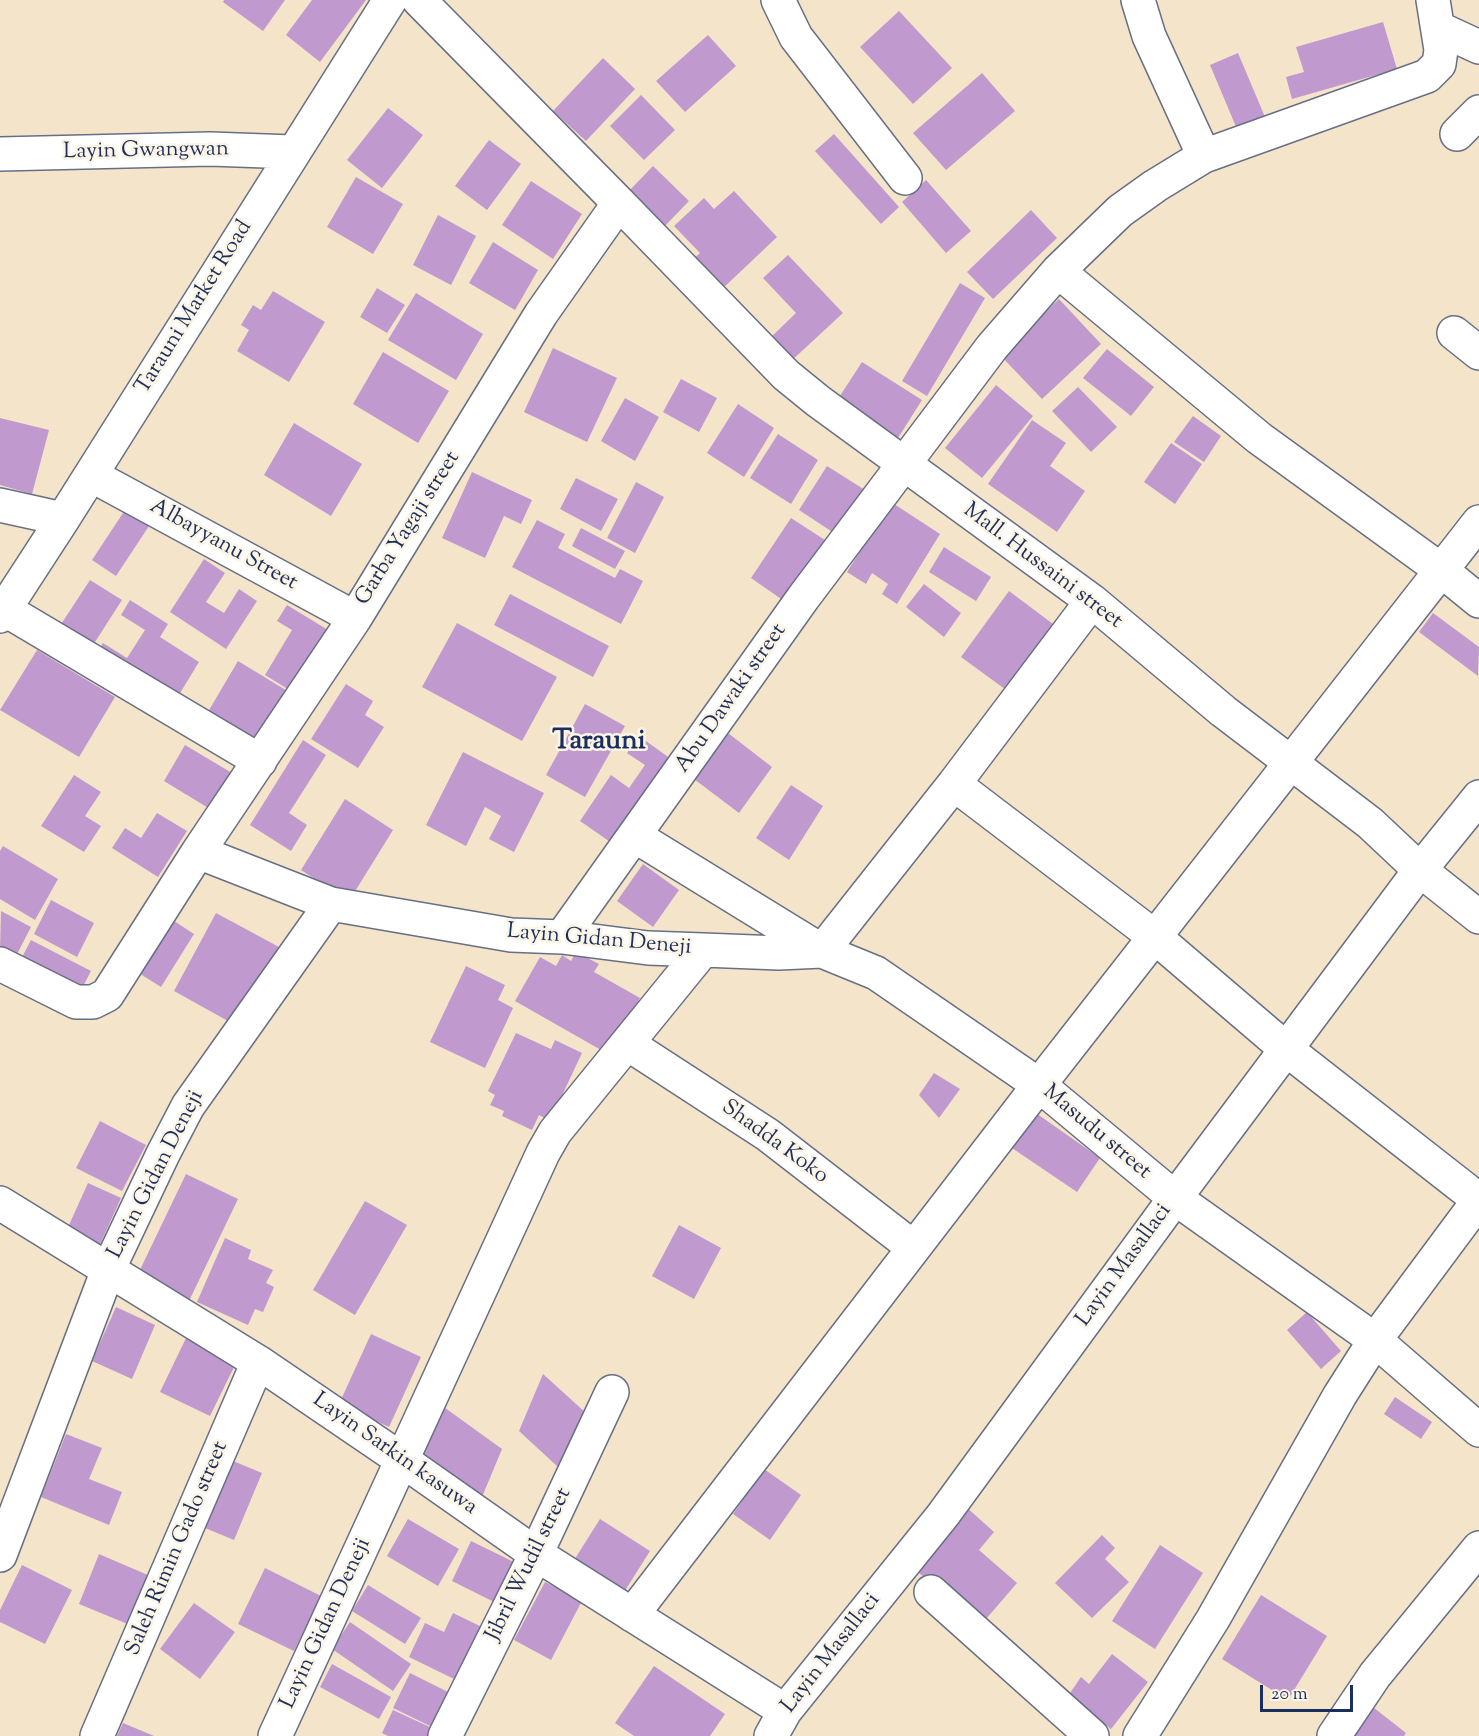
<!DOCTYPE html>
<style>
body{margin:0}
#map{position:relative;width:1479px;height:1736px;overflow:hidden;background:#f4e5ca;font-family:"Sorts Mill Goudy",serif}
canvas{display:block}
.scale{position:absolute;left:1260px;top:1685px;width:93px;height:27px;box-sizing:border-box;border:3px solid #1b2f5e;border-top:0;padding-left:8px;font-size:18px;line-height:21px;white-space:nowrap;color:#1b2f5e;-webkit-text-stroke:4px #fcf5e5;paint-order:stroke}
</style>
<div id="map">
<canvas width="1479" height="1736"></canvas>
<div class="scale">20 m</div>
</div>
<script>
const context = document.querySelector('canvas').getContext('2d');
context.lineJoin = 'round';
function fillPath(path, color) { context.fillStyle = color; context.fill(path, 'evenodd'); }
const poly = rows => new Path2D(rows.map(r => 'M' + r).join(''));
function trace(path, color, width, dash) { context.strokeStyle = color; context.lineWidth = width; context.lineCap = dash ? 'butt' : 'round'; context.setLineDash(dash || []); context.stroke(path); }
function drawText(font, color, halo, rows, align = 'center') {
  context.font = font + ' "Sorts Mill Goudy",serif'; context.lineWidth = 5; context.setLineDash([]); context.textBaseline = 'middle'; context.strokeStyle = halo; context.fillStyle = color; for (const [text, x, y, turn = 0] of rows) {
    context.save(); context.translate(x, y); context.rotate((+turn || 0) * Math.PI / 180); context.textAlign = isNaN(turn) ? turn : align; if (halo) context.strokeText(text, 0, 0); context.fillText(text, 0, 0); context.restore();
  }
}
fillPath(poly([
 [224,0,285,0,263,31,223,2],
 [312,0,366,0,320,62,286,35],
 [899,11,952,68,913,104,860,47],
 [1383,22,1397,69,1292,99,1286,77,1304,72,1296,47],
 [708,35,736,66,685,112,656,81],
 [1238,53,1265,117,1237,129,1210,65],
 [603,58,635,89,586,141,553,111],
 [982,73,1015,111,946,170,913,133],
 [641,95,675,130,644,160,610,126],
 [388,108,423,135,382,188,347,160],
 [834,134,899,207,881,224,815,151],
 [489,140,521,164,487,210,455,186],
 [653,166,689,201,663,228,627,193],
 [356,177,403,204,373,254,327,227],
 [926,180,971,231,946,253,902,202],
 [531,181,582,214,553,259,502,225],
 [734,191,777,237,720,291,691,261,700,253,674,226,704,198,714,209],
 [1031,210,1057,238,993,299,967,272],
 [438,215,476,236,451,285,413,265],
 [493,242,538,270,515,310,469,283],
 [788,255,843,313,789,363,768,340,796,313,763,278],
 [960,283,985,298,927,396,902,381],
 [377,288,405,305,387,333,360,317],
 [273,291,325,322,289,382,237,351,249,330,241,325,253,305,261,310],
 [416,293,483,334,456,380,388,340],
 [1059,299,1101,344,1042,399,1000,355],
 [553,348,617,378,587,442,524,412],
 [1107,349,1154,387,1131,416,1083,378],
 [383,352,449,391,418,443,353,404],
 [862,362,922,400,898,438,838,399],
 [681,379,717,398,699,432,663,412],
 [996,385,1033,416,982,478,945,448],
 [1078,387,1117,427,1091,452,1052,411],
 [625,398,659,417,635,461,601,441],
 [738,404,774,428,744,477,707,453],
 [1193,416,1221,436,1204,462,1174,442],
 [0,418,49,430,32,494,0,485],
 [1032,420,1066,443,1050,466,1085,491,1057,532,988,484],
 [294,423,362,464,331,516,264,475],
 [778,434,818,460,791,504,750,478],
 [1171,443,1202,464,1175,504,1144,482],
 [827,466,865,490,837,535,799,510],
 [472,472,532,500,521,524,504,516,485,558,442,538],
 [576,478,618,499,601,531,560,509],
 [636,482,664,497,635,553,607,538],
 [891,502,940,534,897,604,882,594,888,584,872,573,866,584,847,572],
 [127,507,151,523,116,576,92,560],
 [791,518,828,542,787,603,751,578],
 [537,520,565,534,558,548,615,578,620,569,643,581,621,624,512,567],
 [581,528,625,551,615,569,572,546],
 [944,547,991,577,976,601,929,572],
 [204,559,225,573,206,602,224,613,239,589,257,601,226,649,170,612],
 [90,580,122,600,86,656,54,635],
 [924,584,961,613,944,637,906,607],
 [1009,591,1061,630,1013,695,961,657],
 [510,594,609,646,593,677,494,625],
 [130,600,168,624,160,637,199,662,177,698,94,658,103,643,127,658,145,630,121,615],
 [287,605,328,630,291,691,265,675,292,630,277,621],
 [1433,613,1479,647,1478,676,1419,632],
 [457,623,557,677,522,741,422,687],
 [37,650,115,697,79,757,0,710],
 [238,661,289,692,253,752,202,722],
 [346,684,373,701,365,715,384,727,358,768,311,739],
 [585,704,625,726,585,797,546,775],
 [728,733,772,767,739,813,694,779],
 [639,736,678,764,619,848,580,821,611,775,629,788,645,765,627,753],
 [303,740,326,755,289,813,307,825,291,851,250,825],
 [185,745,232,773,210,809,164,781],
 [463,752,544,793,514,852,489,839,501,816,485,807,466,846,426,825],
 [74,775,101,792,85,816,101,826,84,852,41,826],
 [791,785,823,806,789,860,756,838],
 [345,799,393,830,349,901,301,870],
 [157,813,187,831,158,877,112,848,125,828,141,838],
 [3,846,58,879,35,920,0,899,0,851],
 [643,864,679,890,653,927,617,901],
 [51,900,94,923,77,957,34,934],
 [1,911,31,927,15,958,0,950],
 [216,913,279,947,237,1026,174,991],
 [165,915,194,934,161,987,131,968],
 [31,940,91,971,78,996,18,965],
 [576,952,599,964,594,972,640,998,608,1054,515,1001,540,957,556,966,562,955,571,961],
 [466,966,505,985,498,1000,513,1008,485,1068,430,1042],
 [516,1033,551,1049,555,1040,582,1053,550,1121,539,1115,532,1130,502,1116,504,1111,490,1105,495,1095,488,1091],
 [934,1073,960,1089,939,1118,919,1095],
 [1033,1111,1100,1158,1077,1192,1009,1146],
 [100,1121,146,1145,122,1191,76,1168],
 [186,1174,238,1199,189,1301,137,1276],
 [88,1183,121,1198,97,1251,64,1236],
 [365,1201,407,1225,355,1315,313,1290],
 [679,1225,721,1248,694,1299,652,1276],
 [225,1238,251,1250,248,1259,273,1270,266,1283,274,1287,263,1312,255,1309,248,1325,197,1302],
 [116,1307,155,1325,132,1379,92,1361],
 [1307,1312,1341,1351,1321,1369,1287,1330],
 [371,1334,421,1357,389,1427,339,1404],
 [186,1338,236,1363,210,1416,160,1392],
 [543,1374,586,1413,558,1467,519,1431],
 [1395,1397,1432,1422,1421,1439,1384,1414],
 [441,1405,502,1449,477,1509,416,1465],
 [66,1434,102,1448,89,1479,122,1492,109,1525,41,1497],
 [233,1461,262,1473,234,1540,205,1528],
 [764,1469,801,1495,770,1540,733,1514],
 [964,1505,994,1532,979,1550,1017,1583,980,1626,911,1566],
 [408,1519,459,1549,438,1586,387,1556],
 [600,1519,650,1551,621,1597,571,1565],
 [1102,1535,1115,1548,1105,1559,1129,1582,1092,1618,1055,1583],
 [471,1541,518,1564,498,1604,452,1581],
 [1160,1545,1203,1573,1155,1649,1112,1621],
 [99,1554,150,1576,130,1625,79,1604],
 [22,1565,72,1590,45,1644,0,1622,0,1610],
 [265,1568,321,1596,294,1651,238,1624],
 [545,1582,582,1601,551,1660,514,1640],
 [368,1585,421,1618,405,1644,352,1611],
 [1261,1595,1327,1636,1288,1700,1222,1659],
 [194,1603,235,1632,200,1679,160,1649],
 [453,1613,482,1627,456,1680,409,1657,425,1623,444,1632],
 [350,1622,411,1664,393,1691,332,1649],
 [1112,1654,1148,1682,1111,1729,1068,1696,1081,1677,1089,1684],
 [332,1664,391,1697,379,1719,320,1687],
 [654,1666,725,1714,710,1736,634,1736,615,1723],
 [410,1673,448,1692,432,1727,393,1708],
 [1369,1704,1406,1733,1404,1736,1344,1736],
 [393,1710,432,1728,428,1736,388,1736,382,1733],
 [123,1723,154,1736,117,1736]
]), '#c099cf');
const minor = poly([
 [778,0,796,37,905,178],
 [1138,0,1149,36,1204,156],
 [1438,28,1479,47],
 [1457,134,1479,112],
 [0,154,210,149,293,152],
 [619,203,786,375,818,401,1092,601,1223,711,1370,823,1420,870,1479,917],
 [1058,271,1259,438,1441,570,1479,601],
 [1454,333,1479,353],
 [91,475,355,618],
 [0,505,63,519],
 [4,609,260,761],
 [0,616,63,519,390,0],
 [954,784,1155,937,1286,1049,1479,1200],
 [635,836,822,951,954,784,1092,601],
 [198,852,331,904],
 [562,937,803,598,992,347,1058,271,1120,211,1155,186,1204,156,1427,76,1439,64,1441,50,1433,0],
 [703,950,779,953,822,951,876,973,1039,1085,1175,1198,1375,1340,1479,1430],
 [0,964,76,1002,93,1002,107,995,198,852,355,618,541,314,619,203,419,0],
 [628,1044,768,1135,914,1248],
 [0,1203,258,1362,402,1460,536,1554,785,1711],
 [0,1555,108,1270,163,1154,188,1106,331,904,511,935,562,937,648,948,703,950,555,1132,543,1153,275,1736],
 [931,1592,1092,1736],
 [632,1615,1039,1085,1479,522],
 [97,1736,258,1362],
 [445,1736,536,1554,612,1392],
 [771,1736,785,1711,943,1515,1175,1198,1420,870,1479,797],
 [1140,1736,1213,1619,1340,1395,1375,1340,1479,1200],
 [1334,1736,1375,1675,1479,1548]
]);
trace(minor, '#676f84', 36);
trace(minor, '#fff', 33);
drawText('22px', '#1b2f5e', '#fcf5e5', [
 ["Layin Gwangwan",146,152,-1],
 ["Tarauni Market Road",195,308,-58],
 ["Garba Yagaji street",409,529,-58],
 ["Albayyanu Street",223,546,29],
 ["Mall. Hussaini street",1042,567,37],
 ["Abu Dawaki street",732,699,-55],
 ["Layin Gidan Deneji",599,941,5],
 ["Masudu street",1096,1133,40],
 ["Shadda Koko",774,1143,36],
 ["Layin Gidan Deneji",157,1175,-63],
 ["Layin Masallaci",1125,1266,-54],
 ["Layin Sarkin kasuwa",394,1455,35],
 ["Saleh Rimin Gado street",178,1549,-67],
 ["Jibril Wudil street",530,1565,-64],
 ["Layin Gidan Deneji",327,1624,-65],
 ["Layin Masallaci",832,1654,-52]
]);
drawText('bold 28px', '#1b2f5e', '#fcf5e5', [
 ["Tarauni",599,743]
]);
</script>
